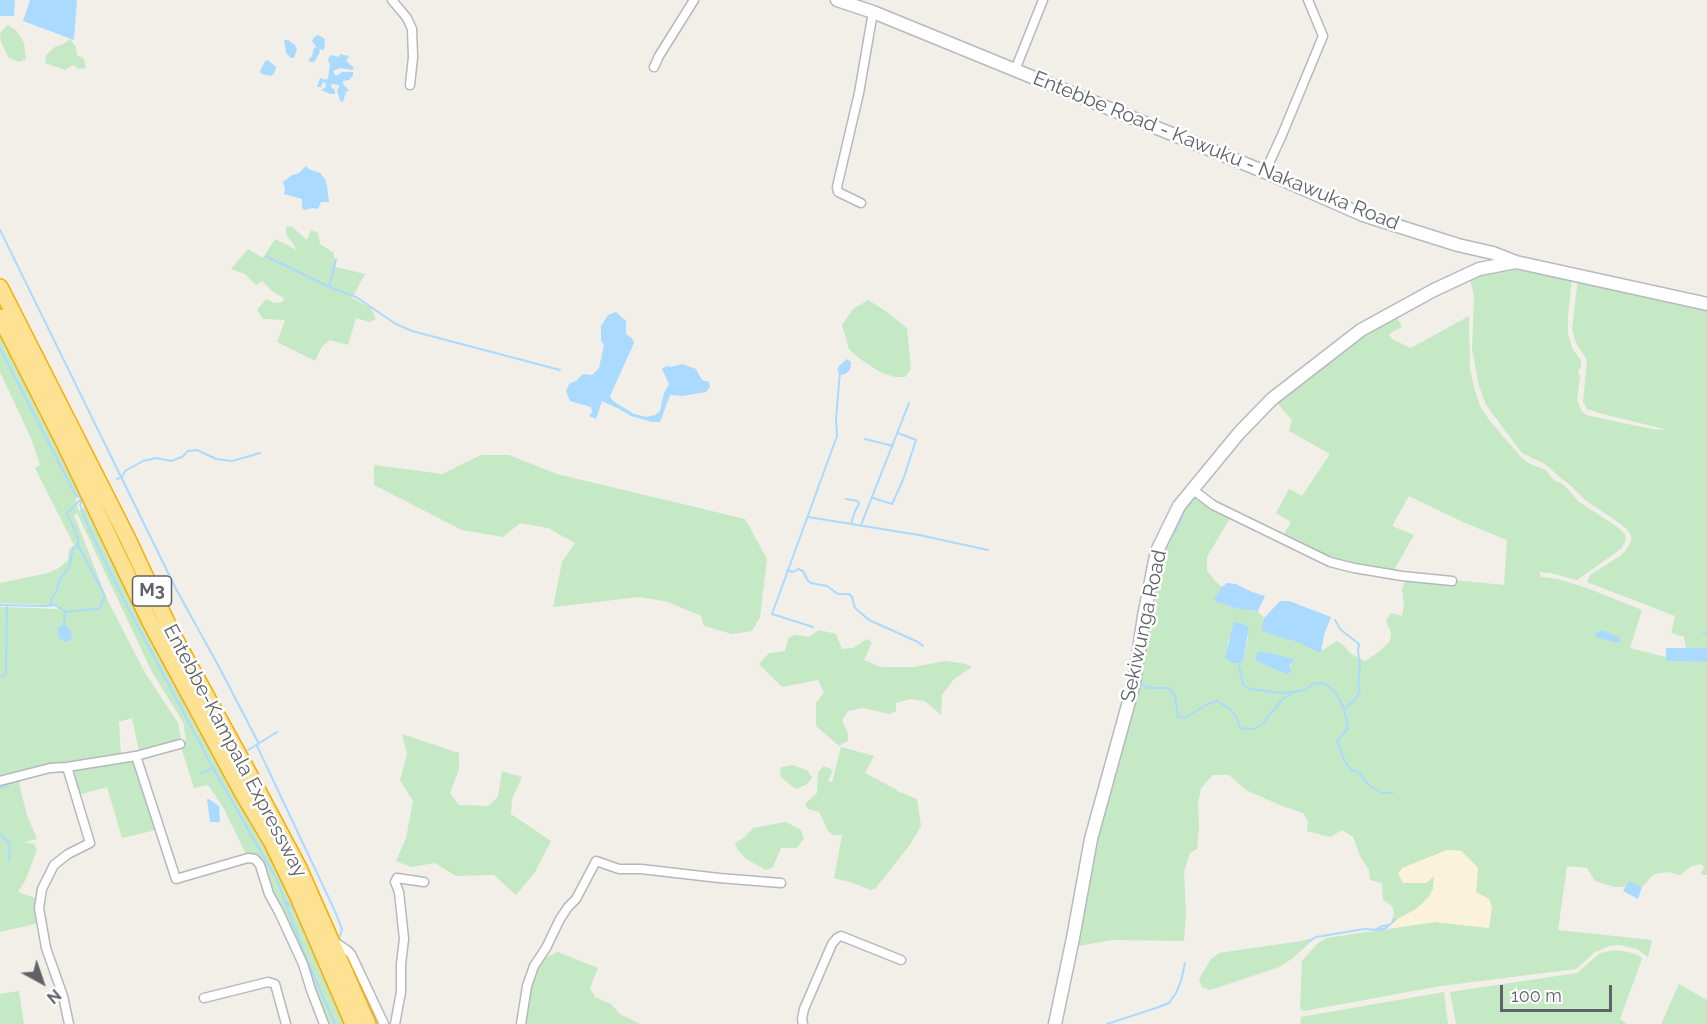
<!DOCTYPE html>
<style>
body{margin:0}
#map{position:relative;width:1707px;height:1024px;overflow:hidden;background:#f1efe8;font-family:Raleway,sans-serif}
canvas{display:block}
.north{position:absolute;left:12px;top:952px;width:60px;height:60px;-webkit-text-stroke:4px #fff;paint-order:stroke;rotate:140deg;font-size:16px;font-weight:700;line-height:24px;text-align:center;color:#5f6368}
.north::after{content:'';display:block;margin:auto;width:21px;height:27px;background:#5f6368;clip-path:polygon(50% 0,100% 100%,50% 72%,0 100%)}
.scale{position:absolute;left:1500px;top:985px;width:112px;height:27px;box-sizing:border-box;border:3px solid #5f6368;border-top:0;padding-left:8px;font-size:18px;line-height:21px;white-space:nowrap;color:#5f6368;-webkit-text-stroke:4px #fff;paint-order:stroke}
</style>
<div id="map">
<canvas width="1707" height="1024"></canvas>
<div class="north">N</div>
<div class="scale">100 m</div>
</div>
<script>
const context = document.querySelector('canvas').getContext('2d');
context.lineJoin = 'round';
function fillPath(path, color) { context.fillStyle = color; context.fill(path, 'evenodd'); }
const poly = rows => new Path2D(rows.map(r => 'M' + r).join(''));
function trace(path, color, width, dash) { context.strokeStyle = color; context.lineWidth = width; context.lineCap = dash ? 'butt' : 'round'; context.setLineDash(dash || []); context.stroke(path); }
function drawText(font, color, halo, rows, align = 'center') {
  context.font = font + ' Raleway,sans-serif'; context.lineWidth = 5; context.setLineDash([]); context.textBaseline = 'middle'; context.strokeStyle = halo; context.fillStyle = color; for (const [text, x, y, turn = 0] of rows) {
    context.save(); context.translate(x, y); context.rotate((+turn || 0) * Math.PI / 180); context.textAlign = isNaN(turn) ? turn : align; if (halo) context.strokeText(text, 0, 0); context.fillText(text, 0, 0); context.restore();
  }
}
fillPath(poly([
 [8,25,16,30,24,43,26,59,19,62,9,58,1,42,0,33],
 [70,39,76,47,77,55,84,59,86,68,78,69,73,65,65,70,45,63,46,55,55,47,65,43],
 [291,226,307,240,311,230,318,233,320,244,334,253,334,257,336,260,335,267,365,274,352,298,371,308,376,319,369,322,356,318,348,345,330,340,322,346,315,361,277,342,285,320,263,319,257,310,266,299,274,303,282,302,284,298,273,292,262,281,256,285,245,274,231,269,248,249,263,258,275,239,297,250,286,234,286,227],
 [1515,265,1572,278,1568,316,1568,334,1573,350,1581,360,1581,367,1578,370,1580,377,1577,400,1581,410,1586,415,1618,422,1652,429,1668,430,1599,413,1587,409,1583,402,1587,360,1576,343,1572,329,1578,279,1707,308,1707,648,1686,648,1684,637,1671,633,1675,616,1587,582,1590,575,1620,556,1626,550,1631,541,1631,535,1627,529,1615,520,1585,500,1571,486,1562,479,1545,464,1522,453,1486,405,1479,386,1472,349,1474,297,1470,278,1481,272],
 [868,300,887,312,907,328,911,369,905,377,895,377,880,372,860,359,849,349,842,325,853,309],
 [1396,315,1402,327,1392,332,1389,335,1394,340,1411,348,1469,316,1470,369,1475,391,1481,408,1490,421,1520,456,1528,463,1546,470,1554,480,1563,484,1578,501,1616,526,1625,534,1626,540,1621,549,1577,580,1550,573,1539,572,1541,577,1558,579,1587,588,1642,610,1630,648,1666,657,1666,661,1707,662,1707,875,1702,875,1701,873,1704,867,1701,864,1692,866,1680,875,1669,872,1654,874,1642,887,1629,881,1625,887,1615,887,1595,881,1587,868,1567,866,1558,930,1652,940,1648,957,1637,949,1620,945,1610,946,1595,952,1576,969,1441,986,1304,1011,1300,1009,1302,961,1317,944,1326,938,1436,922,1489,928,1489,899,1476,892,1478,868,1461,851,1448,850,1402,868,1416,882,1426,883,1435,875,1433,889,1429,897,1416,909,1391,923,1394,913,1392,906,1383,900,1382,883,1370,880,1369,870,1360,856,1353,837,1342,830,1330,837,1307,831,1308,821,1303,813,1282,806,1246,790,1229,775,1213,775,1201,788,1198,804,1199,826,1197,849,1190,853,1184,872,1186,915,1184,941,1112,940,1078,946,1093,853,1159,557,1179,515,1193,493,1230,518,1207,557,1207,570,1215,581,1222,587,1215,599,1217,602,1247,610,1258,611,1264,618,1262,631,1300,643,1317,652,1321,651,1337,641,1344,646,1351,654,1365,661,1380,651,1390,641,1391,633,1386,621,1391,613,1402,616,1404,606,1402,589,1405,581,1448,585,1454,580,1504,585,1507,540,1465,523,1409,496,1392,526,1414,535,1394,570,1336,560,1283,536,1291,522,1276,513,1289,489,1302,496,1330,454,1289,431,1292,420,1275,401,1364,331],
 [1249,627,1247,644,1243,663,1227,652,1228,642,1230,638],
 [1270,653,1293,659,1288,675,1271,666,1261,663],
 [0,334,83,494,75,499,79,511,83,509,85,499,281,875,348,1024,327,1024,276,904,265,869,247,856,223,807,208,785,194,788,180,744,186,740,183,722,152,672,77,513,74,515,107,599,144,671,178,723,181,738,176,742,139,752,132,718,119,722,121,756,48,766,5,776,0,776,0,679,2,677,0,678,0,607,59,609,55,605,0,603,0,583,48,573,59,568,68,560,69,550,74,545,35,468,40,465,31,438,0,372],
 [481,455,509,455,557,474,745,519,767,559,760,617,752,631,732,634,704,626,701,616,668,602,640,597,553,607,562,562,575,543,548,528,520,523,503,537,462,530,374,485,374,465,442,474],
 [819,630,836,634,842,649,853,648,867,639,872,642,864,660,881,667,914,667,945,661,966,664,972,667,954,679,942,695,941,715,925,701,910,699,896,703,896,711,889,714,863,708,848,711,842,720,848,734,848,741,839,746,816,726,816,703,824,692,818,680,782,687,759,664,769,653,785,651,789,637,796,635,809,637],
 [402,734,459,753,459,769,450,793,459,805,488,806,498,797,502,771,522,777,512,799,511,814,551,841,535,872,516,895,494,875,456,876,435,863,411,867,396,861,406,838,413,801,400,780,407,754],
 [841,747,874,756,865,773,897,790,897,791,917,799,921,826,909,846,875,889,871,890,853,883,834,878,842,835,833,835,828,831,819,812,808,809,805,804,817,793,818,772,824,766,833,770,828,781,832,782],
 [134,759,142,780,144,796,156,830,122,838,107,787,78,795,72,769],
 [792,765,807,770,812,778,807,784,797,789,790,785,780,776,781,767],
 [19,778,20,788,27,815,37,839,24,842,34,844,37,850,26,879,18,892,38,899,39,923,0,932,0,782],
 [786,822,801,830,804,838,797,848,781,848,773,867,766,870,746,859,737,849,735,843,745,837,753,828],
 [1316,937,1293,958,1279,967,1210,990,1202,987,1199,979,1211,959,1219,953,1301,941],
 [1615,950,1628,952,1640,956,1642,959,1620,1019,1627,1024,1456,1024,1450,992,1577,973,1600,953],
 [558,952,598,968,590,988,595,997,611,1004,620,1014,640,1024,524,1024,534,974,542,959],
 [1679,984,1707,1000,1707,1024,1661,1024],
 [19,991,24,1024,0,1024,0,994],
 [1444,992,1448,1024,1300,1024,1301,1017,1306,1016]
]), '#c5e8c5');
fillPath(poly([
 [1447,850,1461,851,1478,868,1476,892,1489,899,1492,908,1489,928,1436,922,1389,928,1391,923,1416,909,1429,897,1433,889,1434,876,1426,883,1403,883,1398,874,1402,868]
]), '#fbf3d9');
fillPath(poly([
 [0,0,15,0,14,16,0,16],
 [30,0,77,0,74,40,23,21],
 [318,35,324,38,325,43,324,50,319,49,320,52,316,59,314,62,311,62,308,60,312,56,314,47,317,48,312,41,314,37],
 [284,40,288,40,295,45,297,49,294,58,291,58,286,53],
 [340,54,349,56,346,61,354,68,353,70,340,68,333,71,335,75,338,75,342,72,353,72,353,76,349,80,343,81,343,84,349,90,346,92,343,102,340,101,337,90,339,88,339,85,332,84,331,87,335,90,335,94,330,94,321,90,326,87,325,82,322,83,321,87,317,87,320,78,326,80,328,78,330,65,328,61,329,57,332,55,339,57],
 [268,60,276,67,275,72,271,76,261,74,260,71,265,61],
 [306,166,309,169,320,173,325,179,327,186,329,202,321,202,318,209,312,208,304,210,302,208,302,199,284,194,285,189,283,182,292,175,299,173],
 [616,312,626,321,626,334,632,338,634,343,610,396,613,401,634,414,646,417,655,415,660,411,664,393,669,384,662,369,666,366,671,367,682,364,696,369,702,380,709,382,710,387,706,392,683,396,670,395,660,422,652,422,631,416,617,408,602,401,596,419,589,416,592,412,591,407,570,401,566,391,569,384,576,381,583,374,592,375,599,368,604,345,601,341,601,326,608,315],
 [847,359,851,362,850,370,845,374,841,375,837,370,839,366],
 [1227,583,1236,584,1252,592,1265,596,1258,611,1239,609,1217,602,1214,599,1222,587],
 [1280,601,1289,601,1331,617,1324,635,1321,652,1317,652,1300,643,1261,631,1264,618],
 [1234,622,1241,623,1249,627,1243,663,1233,663,1225,658],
 [66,625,72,633,71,640,65,642,59,638,57,630,60,626],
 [1602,630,1618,637,1621,640,1618,643,1596,637,1594,634],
 [1666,648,1707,648,1707,662,1666,661],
 [1258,652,1270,653,1294,659,1290,665,1291,670,1288,675,1255,660],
 [207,799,209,799,219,806,220,822,210,822],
 [1629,881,1642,887,1638,899,1623,891]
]), '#aadaff');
trace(poly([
 [0,230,176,589,218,665,259,744],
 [266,256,329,287,356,297,396,324,412,331,560,370],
 [329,286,336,260],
 [0,348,76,496,83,497],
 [865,439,893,446],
 [117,479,122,477,125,471,143,461,156,458,171,461,182,457,188,451,197,450,216,459,232,461,260,453],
 [83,497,80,505,90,531,127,606,213,768,277,880,306,958,335,1024],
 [873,498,892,504,903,480,916,440,898,433],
 [846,499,858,501,859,504,855,511,851,524],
 [808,517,919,535,988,550],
 [861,525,909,403],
 [1175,532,1187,505],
 [787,570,793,572,798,569,803,571,808,581,811,583,827,586,838,594,849,594,852,597,855,608,869,620,918,642,923,646],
 [0,605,45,606,55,605,67,612,100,608,105,596,78,545],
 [51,606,51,600,57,590,59,580,69,568,73,549,78,545,78,538,67,513,81,499],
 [1335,620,1340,629,1359,644,1358,650,1360,668,1358,684,1360,691,1356,699,1344,709],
 [64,625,65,611],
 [813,627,772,614,837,436,836,419,840,372],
 [1703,633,1707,632],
 [1239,666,1243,685,1250,689,1280,693,1294,692,1304,690,1315,683,1325,684,1336,693,1344,709,1348,728,1337,741,1345,762,1352,770,1358,772,1370,786,1382,793,1393,793],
 [0,678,6,674,7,605],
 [1138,683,1148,688,1169,688,1175,695,1178,717,1185,718,1206,705,1217,701,1230,709,1237,718,1240,728,1248,729,1254,729,1262,724,1283,699,1291,694],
 [257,746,334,909,342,929,340,936],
 [248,750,277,732],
 [200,774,213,768],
 [0,788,8,786],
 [0,834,10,844,9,860],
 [286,902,297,912],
 [1375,930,1382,926,1389,925],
 [1309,941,1316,937,1364,929,1378,930,1386,928,1396,919],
 [1107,1024,1156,1008,1169,1003,1176,993,1181,981,1185,963]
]), '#aadaff', 2);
const street = poly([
 [392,0,407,18,412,29,413,57,410,85],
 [654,67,659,56,694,0],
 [1015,70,1043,0],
 [1265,172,1282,135,1323,36,1308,0],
 [861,203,838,192,837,187,859,93,873,12],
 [1192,489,1213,505,1330,562,1354,568,1402,576,1452,581],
 [136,756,176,879,248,858,255,859,260,865,269,894,279,912,303,964,311,990,324,1024],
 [67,767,90,843,68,854,54,865,42,889,39,908,46,948,63,996,69,1024],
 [0,781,50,768,67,767,136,756,180,744],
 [332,940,347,950,351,954,384,1024],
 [204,998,268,982,275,984,286,1024],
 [395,1024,401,992,401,964,404,939,399,892,395,882,397,878,424,882],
 [521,1024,527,986,534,966,546,948,560,919,568,907,576,899,596,861,619,869,641,869,719,878,781,883],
 [803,1024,802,1019,804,1009,832,944,837,938,841,936,901,960]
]);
const secondary = poly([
 [837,0,873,12,1015,70,1265,172,1363,215,1458,245,1493,253,1516,262,1707,304],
 [1055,1024,1073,938,1091,839,1134,683,1144,616,1157,551,1179,506,1239,433,1272,399,1361,330,1434,290,1479,269,1516,262]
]);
const highway = poly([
 [0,287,127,537,173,635,245,766,299,868,368,1024],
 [0,317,64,443,151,624,244,796,272,843,298,897,353,1024]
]);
trace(street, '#b5b8bc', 11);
trace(secondary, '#b6babf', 15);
trace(highway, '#f9ab00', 18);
trace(street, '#fff', 8);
trace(secondary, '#fff', 12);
trace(highway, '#fde293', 15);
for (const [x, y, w] of [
 [152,591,39]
]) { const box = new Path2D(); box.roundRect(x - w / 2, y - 15, w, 30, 4.5); context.fillStyle = '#fff'; context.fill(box); trace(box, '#5f6368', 1.5); }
drawText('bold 18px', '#5f6368', null, [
 ["M3",152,591]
]);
drawText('20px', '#5f6368', '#fff', [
 ["Entebbe Road - Kawuku - Nakawuka Road",1216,151,22],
 ["Sekiwunga Road",1144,626,-78],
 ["Entebbe-Kampala Expressway",235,751,62]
]);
</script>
